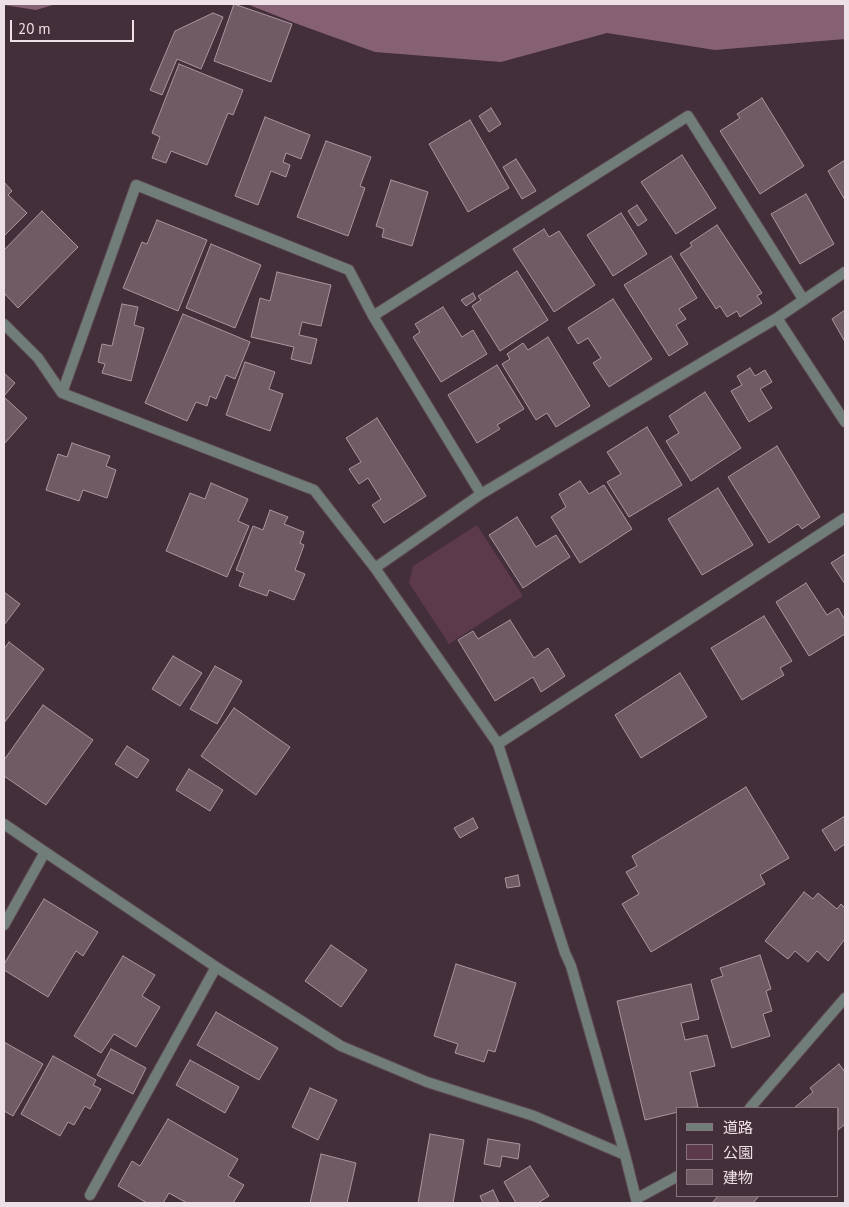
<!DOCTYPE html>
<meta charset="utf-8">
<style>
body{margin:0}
#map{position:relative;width:849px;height:1207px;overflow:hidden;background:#432f39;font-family:"PT Sans","Noto Sans JP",sans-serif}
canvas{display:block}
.frame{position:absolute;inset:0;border:5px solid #ede0e6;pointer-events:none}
.legend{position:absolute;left:676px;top:1107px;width:162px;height:90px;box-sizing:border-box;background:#432f39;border:1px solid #87767e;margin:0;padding:6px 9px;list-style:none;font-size:15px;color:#ede0e6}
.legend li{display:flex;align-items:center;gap:10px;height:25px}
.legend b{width:25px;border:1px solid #87767e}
.scale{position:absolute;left:10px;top:20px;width:124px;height:22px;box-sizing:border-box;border:2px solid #ede0e6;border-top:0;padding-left:6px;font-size:15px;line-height:18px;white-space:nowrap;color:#ede0e6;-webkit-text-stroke:4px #432f39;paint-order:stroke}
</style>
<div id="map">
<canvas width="849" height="1207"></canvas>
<div class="frame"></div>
<ul class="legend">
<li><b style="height:6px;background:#717d79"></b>道路</li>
<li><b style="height:14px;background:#5c394b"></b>公園</li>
<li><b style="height:14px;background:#705a64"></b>建物</li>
</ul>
<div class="scale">20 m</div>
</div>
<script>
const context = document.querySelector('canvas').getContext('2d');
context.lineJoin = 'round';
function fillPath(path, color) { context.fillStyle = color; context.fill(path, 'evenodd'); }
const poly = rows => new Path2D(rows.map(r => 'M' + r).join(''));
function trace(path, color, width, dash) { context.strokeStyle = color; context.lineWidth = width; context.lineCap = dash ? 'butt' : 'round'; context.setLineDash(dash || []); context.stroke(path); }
fillPath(poly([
 [477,525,523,596,449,644,409,583,413,566]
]), '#5c394b');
fillPath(poly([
 [4,4,56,4,36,10,4,5],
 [247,4,845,4,845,39,715,50,607,33,501,62,375,52,300,25]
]), '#866073');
const building = poly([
 [234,4,292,24,271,82,214,61,234,4],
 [213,13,223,17,201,69,177,59,162,95,150,90,175,31,213,13],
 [179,64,243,90,233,115,228,113,207,165,171,151,166,163,152,158,160,137,152,133,179,64],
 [762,98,804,166,760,194,720,131,740,118,737,114,762,98],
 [491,108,501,124,489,132,479,116,491,108],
 [265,117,310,135,301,159,286,153,283,162,290,165,286,177,271,171,258,205,235,196,265,117],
 [470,120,509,188,468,212,429,144,470,120],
 [326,141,371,157,360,186,365,188,348,236,297,217,326,141],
 [682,155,716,208,676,234,641,182,682,155],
 [516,159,536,191,522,199,503,167,516,159],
 [845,160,845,200,828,171,845,160],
 [391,180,428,192,412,246,382,237,384,229,376,226,391,180],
 [4,182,12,191,8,195,27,213,4,236,4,182],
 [806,194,834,244,800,264,771,214,806,194],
 [637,205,647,220,638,226,628,211,637,205],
 [42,211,78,247,18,308,4,293,4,250,42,211],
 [621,213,647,254,613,276,587,235,621,213],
 [157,220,207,240,178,311,123,288,142,242,147,244,157,220],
 [717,225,762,293,757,296,762,303,740,317,737,311,727,317,720,306,716,309,680,254,692,246,690,243,717,225],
 [544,229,549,237,559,231,595,285,554,312,513,249,544,229],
 [211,244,261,265,235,328,186,308,211,244],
 [671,256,697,298,679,309,686,319,676,325,688,344,669,356,624,285,671,256],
 [517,271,548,320,500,351,472,306,481,300,478,296,517,271],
 [277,272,331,285,321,326,302,322,299,335,317,339,311,364,291,359,294,347,251,337,260,298,270,301,277,272],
 [473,293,476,299,466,306,461,300,473,293],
 [613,299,652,359,609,387,593,363,601,358,588,338,578,344,568,328,613,299],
 [122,304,138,307,134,325,144,328,131,381,102,373,105,364,98,362,102,344,112,346,122,304],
 [443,307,462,337,473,330,487,354,441,382,413,337,420,332,415,324,443,307],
 [845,310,845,342,832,319,845,310],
 [183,314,250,342,235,379,226,375,216,399,210,396,207,406,196,402,187,421,145,403,183,314],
 [548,337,590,406,556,427,547,413,536,420,502,364,510,359,507,354,523,343,528,350,548,337],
 [245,362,275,372,269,389,283,394,270,431,226,415,245,362],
 [497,365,524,409,497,425,500,429,477,443,448,395,497,365],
 [750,368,755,376,765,370,772,382,760,389,772,408,749,422,731,391,742,385,737,376,750,368],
 [4,373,15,383,4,396,4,373],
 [705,392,741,448,691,481,666,441,679,433,669,416,705,392],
 [4,397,27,418,4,444,4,397],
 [377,418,426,496,384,523,372,505,381,499,368,478,359,484,349,469,361,462,346,438,377,418],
 [647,427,682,485,629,517,607,482,621,474,607,452,647,427],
 [72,443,110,456,106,466,116,470,107,498,83,490,79,501,46,490,58,454,67,457,72,443],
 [777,446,820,517,802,529,798,524,769,543,728,477,777,446],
 [580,481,589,494,604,485,632,529,580,563,551,517,566,507,559,494,580,481],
 [211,483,248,499,238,521,249,526,227,577,166,551,190,493,205,499,211,483],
 [718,488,753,545,702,575,668,519,718,488],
 [270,510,288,517,284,524,304,532,300,543,304,545,295,570,305,574,294,600,269,590,267,596,239,586,244,573,236,570,253,526,263,530,270,510],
 [517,517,536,547,556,535,570,557,523,588,489,535,517,517],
 [845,554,845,584,831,563,845,554],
 [806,583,827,615,838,608,845,620,845,634,809,656,776,602,806,583],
 [4,592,20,604,4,625,4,592],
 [764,616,792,661,780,668,784,675,742,700,711,648,764,616],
 [510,620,534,658,548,648,565,676,541,692,533,677,495,701,458,640,473,631,478,639,510,620],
 [9,642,44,669,4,723,4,649,9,642],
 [173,656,202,673,180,706,152,689,173,656],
 [215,666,242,681,217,724,190,709,215,666],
 [680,673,707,717,641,758,615,715,680,673],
 [43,705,93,740,46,805,4,776,4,760,43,705],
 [234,708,290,747,256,795,201,756,234,708],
 [127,746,149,760,137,778,115,764,127,746],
 [189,769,223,790,210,811,176,790,189,769],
 [746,787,789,858,760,875,765,884,651,952,622,904,639,894,626,872,637,866,632,856,746,787],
 [845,816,845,844,835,851,822,830,845,816],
 [473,818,478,828,460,838,454,828,473,818],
 [518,875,520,886,507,888,505,878,518,875],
 [804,892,813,899,818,893,837,909,841,904,845,908,845,939,828,961,817,951,808,962,795,951,788,959,765,941,804,892],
 [44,899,98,932,83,956,76,951,48,997,4,970,4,964,44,899],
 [331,945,367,970,341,1007,305,981,331,945],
 [760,955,771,989,766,991,772,1011,763,1014,770,1036,732,1048,711,980,723,976,720,968,760,955],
 [123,956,155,975,142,996,160,1007,136,1047,114,1034,101,1053,74,1036,123,956],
 [456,964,516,983,495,1052,488,1050,484,1062,455,1053,458,1044,434,1036,456,964],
 [691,984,699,1019,681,1023,685,1040,707,1035,715,1066,690,1072,698,1107,678,1108,678,1112,645,1120,617,1001,691,984],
 [216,1012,278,1048,259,1080,197,1045,216,1012],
 [4,1042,43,1064,13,1116,4,1111,4,1042],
 [111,1049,146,1068,133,1094,97,1075,111,1049],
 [53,1056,96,1080,93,1085,101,1089,90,1109,85,1106,74,1125,68,1122,60,1136,21,1114,53,1056],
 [190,1060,239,1087,225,1113,176,1085,190,1060],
 [839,1064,845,1072,845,1124,838,1130,838,1108,794,1108,813,1092,810,1088,839,1064],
 [310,1088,337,1100,318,1140,292,1127,310,1088],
 [168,1119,238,1159,228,1176,244,1185,233,1203,187,1203,169,1193,163,1203,147,1203,118,1186,132,1161,140,1166,168,1119],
 [430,1134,464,1140,453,1203,418,1203,430,1134],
 [488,1139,520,1144,518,1159,502,1156,500,1167,484,1164,488,1139],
 [321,1154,356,1163,347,1203,310,1203,321,1154],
 [530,1166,549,1196,538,1203,516,1203,504,1182,530,1166],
 [493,1190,499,1203,483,1203,480,1196,493,1190],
 [718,1196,759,1196,753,1203,712,1203,718,1196]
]);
fillPath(building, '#705a64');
trace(building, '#ac94a0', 1);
const street = poly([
 [373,316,688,116,803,299],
 [777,318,845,422],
 [4,324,38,358,62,393,314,490,375,568,498,744,565,953,571,966,625,1155,637,1203],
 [62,393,136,185,349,270,373,316,481,494],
 [375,568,481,494,777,318,845,272],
 [498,744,845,518],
 [4,824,45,852],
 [4,925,45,852,216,967,341,1046,427,1082,534,1116,625,1155],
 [750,1108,845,998],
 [90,1195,216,967],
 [636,1199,678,1176]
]);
trace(street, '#5e4b55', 12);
trace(street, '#717d79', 10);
</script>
